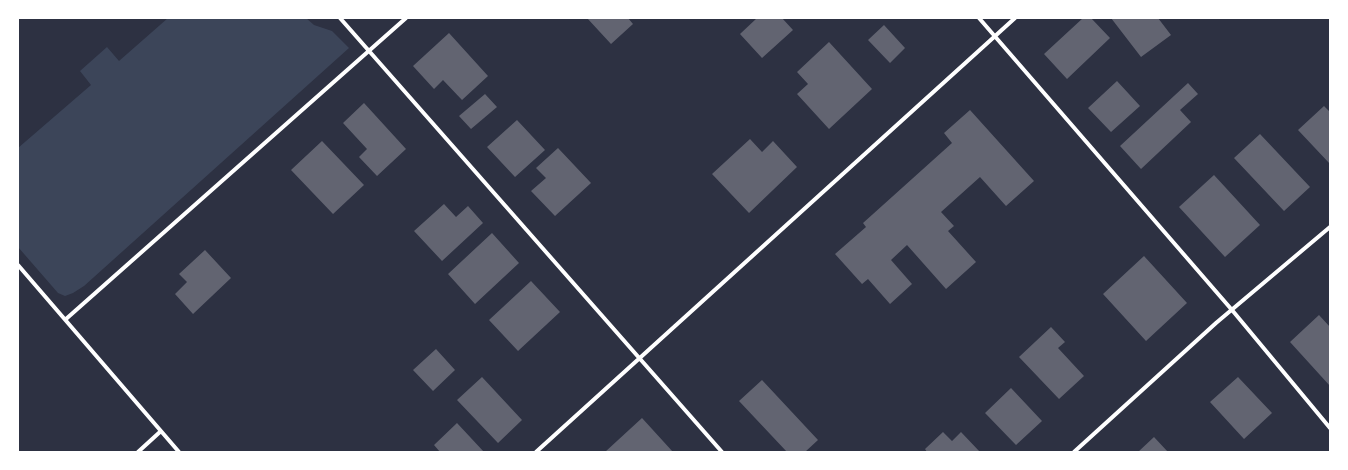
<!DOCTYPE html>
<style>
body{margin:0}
#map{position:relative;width:1348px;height:470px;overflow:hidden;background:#2d3142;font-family:Signika,sans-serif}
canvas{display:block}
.frame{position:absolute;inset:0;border:19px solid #fff;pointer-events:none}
</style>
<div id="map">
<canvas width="1348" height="470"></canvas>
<div class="frame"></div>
</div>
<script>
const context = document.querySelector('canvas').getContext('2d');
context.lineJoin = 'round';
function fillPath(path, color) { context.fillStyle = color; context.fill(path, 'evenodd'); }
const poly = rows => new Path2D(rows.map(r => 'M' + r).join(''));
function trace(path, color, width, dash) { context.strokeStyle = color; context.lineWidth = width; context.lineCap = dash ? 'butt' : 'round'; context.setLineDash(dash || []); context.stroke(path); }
fillPath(poly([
 [168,18,306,18,314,25,332,31,349,48,84,286,73,293,65,296,58,293,18,247,18,148,91,85,80,71,107,47,119,61]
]), '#3c4559');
fillPath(poly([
 [587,18,628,18,633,24,611,44],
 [757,18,782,18,793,30,762,58,740,34],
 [1083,18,1091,18,1110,38,1067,79,1044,54],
 [1111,18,1158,18,1171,35,1141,57],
 [884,25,905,48,890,63,868,40],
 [449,33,488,76,462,100,443,80,434,89,413,66],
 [829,42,872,89,829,129,797,94,808,84,797,72],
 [1117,81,1140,106,1111,132,1088,108],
 [1188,83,1198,94,1180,110,1191,122,1141,169,1120,146],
 [485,94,497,107,471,129,459,116],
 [364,103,406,149,377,176,359,157,367,149,343,123],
 [1324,106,1330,112,1330,164,1298,130],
 [970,110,1034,181,1006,206,980,177,941,212,954,226,948,231,976,262,946,289,907,245,891,260,912,284,890,304,868,279,862,284,835,254,866,227,863,223,952,143,944,133],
 [517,120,545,150,515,177,487,147],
 [1260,134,1310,187,1284,211,1234,158],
 [750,139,762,152,773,141,797,167,749,213,712,174],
 [322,141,364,185,333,214,291,170],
 [558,148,591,183,555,216,531,191,546,178,536,168],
 [1214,175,1260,225,1225,257,1179,207],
 [444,204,456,217,468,206,483,223,442,261,414,231],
 [492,233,519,263,475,304,448,274],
 [205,250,231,278,193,314,175,294,187,282,179,274],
 [1144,256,1187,303,1146,341,1103,294],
 [531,281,560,312,518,351,489,320],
 [1319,315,1330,327,1330,386,1290,342],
 [1051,327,1065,342,1058,348,1084,376,1059,399,1019,357],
 [436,349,455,370,433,391,413,370],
 [482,377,522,420,498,443,457,400],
 [1238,377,1272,413,1244,439,1210,402],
 [762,380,818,440,805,452,787,452,739,401],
 [1011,388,1042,421,1016,445,985,413],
 [642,418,673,452,605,452],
 [457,423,484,452,440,452,434,445],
 [943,432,952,441,961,432,980,452,927,452,925,449],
 [1154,437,1168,452,1138,452]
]), '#626471');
trace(poly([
 [340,18,722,452],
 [979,18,1232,310,1330,428],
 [18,265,179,452],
 [66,319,406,18],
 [138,452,161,431],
 [536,452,1015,18],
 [1074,452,1216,323,1330,227]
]), '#fff', 4);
</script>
